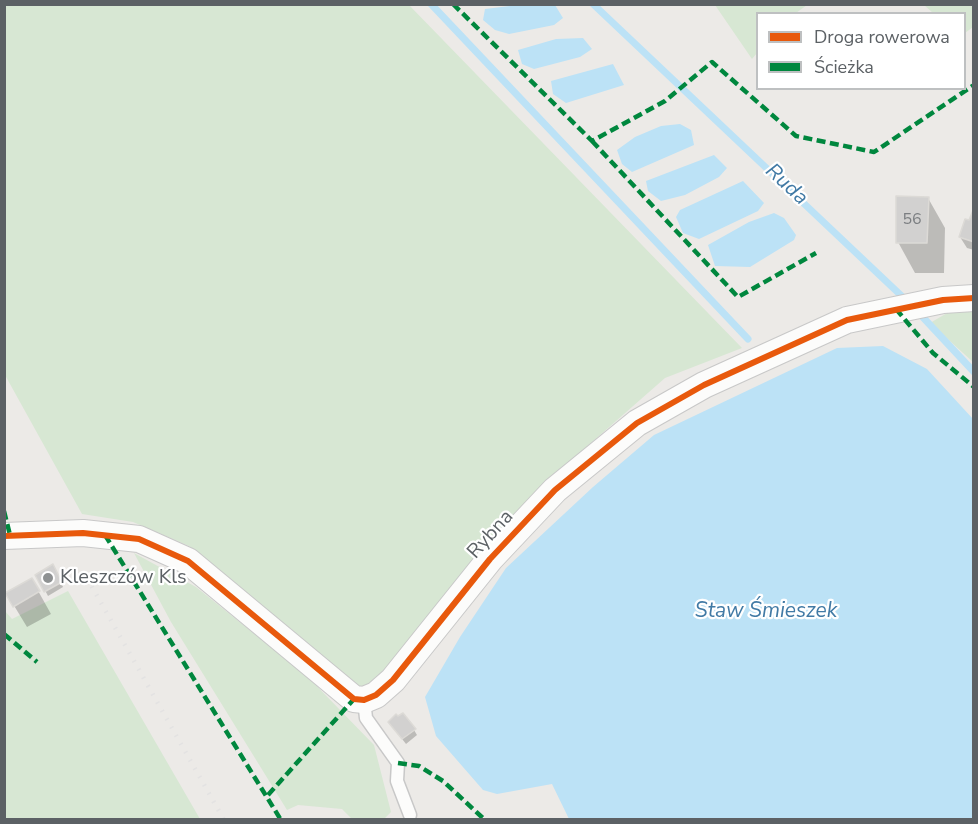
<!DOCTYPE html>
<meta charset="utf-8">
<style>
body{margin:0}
#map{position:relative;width:978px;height:824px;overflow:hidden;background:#eceae7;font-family:"Nunito Sans",sans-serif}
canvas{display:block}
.frame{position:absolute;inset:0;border:6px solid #5c6165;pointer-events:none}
.legend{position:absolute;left:756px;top:12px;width:210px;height:78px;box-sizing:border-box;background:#fff;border:2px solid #bec0c1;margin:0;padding:8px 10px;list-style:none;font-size:18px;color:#5c6165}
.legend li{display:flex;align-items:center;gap:12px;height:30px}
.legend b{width:30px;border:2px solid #bec0c1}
</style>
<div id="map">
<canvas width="978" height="824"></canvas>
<div class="frame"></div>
<ul class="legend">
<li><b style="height:8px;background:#e8590c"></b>Droga rowerowa</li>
<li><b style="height:8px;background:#00873e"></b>Ścieżka</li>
</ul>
</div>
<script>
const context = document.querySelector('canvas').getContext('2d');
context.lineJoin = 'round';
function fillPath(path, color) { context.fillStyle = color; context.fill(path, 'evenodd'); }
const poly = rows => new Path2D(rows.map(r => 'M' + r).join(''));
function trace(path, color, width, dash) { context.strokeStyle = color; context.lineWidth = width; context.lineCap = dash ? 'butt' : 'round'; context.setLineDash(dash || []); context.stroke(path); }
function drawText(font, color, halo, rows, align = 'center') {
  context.font = font + ' "Nunito Sans",sans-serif'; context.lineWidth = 4.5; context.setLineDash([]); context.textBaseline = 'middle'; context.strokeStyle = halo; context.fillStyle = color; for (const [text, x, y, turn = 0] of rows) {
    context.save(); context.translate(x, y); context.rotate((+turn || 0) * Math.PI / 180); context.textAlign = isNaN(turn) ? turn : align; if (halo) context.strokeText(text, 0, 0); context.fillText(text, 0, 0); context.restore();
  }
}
fillPath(poly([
 [4,5,409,5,742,348,665,378,558,472,384,678,360,688,189,546,133,522,82,514,5,375],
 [715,5,807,5,796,13,758,14,757,53,752,59],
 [924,5,973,5,973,27,965,33,964,14,933,13],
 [973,298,973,362,930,323],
 [134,553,196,587,307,676,374,745,391,812,384,819,352,819,342,809,298,805,287,810,171,622],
 [68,591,200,819,5,819,5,611,12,619]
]), '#d7e7d3');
fillPath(poly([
 [526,4,555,5,563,18,554,25,509,34,495,30,483,20,485,9],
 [583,38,592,49,580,57,534,69,522,64,518,50,556,39],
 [613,64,624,85,566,103,553,94,551,81],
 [680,124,691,130,694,145,632,172,622,164,617,150,635,137,661,126],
 [714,155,727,168,719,177,685,195,661,201,648,191,646,181],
 [743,181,764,203,758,211,699,239,683,233,676,217,680,210],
 [774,213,784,218,796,235,794,240,750,267,715,266,708,245,749,222],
 [883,346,927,369,973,419,973,819,569,819,552,784,497,794,483,790,436,736,425,697,460,637,506,568,593,487,654,435,837,348]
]), '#bce2f6');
fillPath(poly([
 [928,198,945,228,944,273,915,273,898,242],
 [974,213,974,250,967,248,960,237],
 [56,571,63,587,48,596,37,575],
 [32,580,51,614,27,627,7,594],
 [392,726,414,730,417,735,406,744]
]), '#0003');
trace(poly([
 [431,4,748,339],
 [593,4,908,302],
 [918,312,974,372]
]), '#bce2f6', 7);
const building = poly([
 [896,196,929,197,927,243,896,243,896,196],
 [974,208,974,242,959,237,965,219,969,220,974,208],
 [53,564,62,582,44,592,35,575,53,564],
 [32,578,40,591,13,607,5,593,32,578],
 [403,713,416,729,402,739,388,722,396,714,398,716,403,713]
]);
fillPath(building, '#d2d1d0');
trace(building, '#dcdad6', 1.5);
const lane = poly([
 [364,700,366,718,398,763,397,781,410,815]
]);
const street = poly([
 [4,536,83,533,139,539,188,561,354,699,364,700,376,695,393,680,490,559,555,490,637,423,704,385,847,320,943,300,974,298]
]);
trace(lane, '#c8c8c8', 15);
trace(street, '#c8c8c8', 28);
trace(lane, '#fcfcfb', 12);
trace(street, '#fcfcfb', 26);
trace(poly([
 [87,578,224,820]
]), '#e3e2e2', 4.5, [1.5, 8]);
trace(poly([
 [453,4,592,141,665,101,712,62,796,136,874,152,974,85],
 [592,141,738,297,816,253],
 [896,309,933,353,974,387],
 [4,511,10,535],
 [105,535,281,820],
 [4,634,37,662],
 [398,763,419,766,443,781,485,820],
 [268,795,354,699]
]), '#00873e', 4.5, [9, 4.5]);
trace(poly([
 [4,536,83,533,139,539,188,561,354,699,364,700,376,695,393,680,490,559,555,490,637,423,704,385,847,320,943,300,974,298]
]), '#e8590c', 6);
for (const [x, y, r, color] of [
 [48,578,6,"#8e9192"]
]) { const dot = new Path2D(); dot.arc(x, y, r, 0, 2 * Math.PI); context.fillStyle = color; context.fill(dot); trace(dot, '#fff', 2); }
drawText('16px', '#7b7e81', null, [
 ["56",912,220]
]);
drawText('20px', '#5c6165', '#fff', [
 ["Rybna",491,535,-48]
]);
drawText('20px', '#5c6165', '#fff', [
 ["Kleszczów Kls",60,578]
], 'left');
drawText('italic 21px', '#417aa5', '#fff', [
 ["Ruda",786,185,43],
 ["Staw Śmieszek",766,612]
]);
</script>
